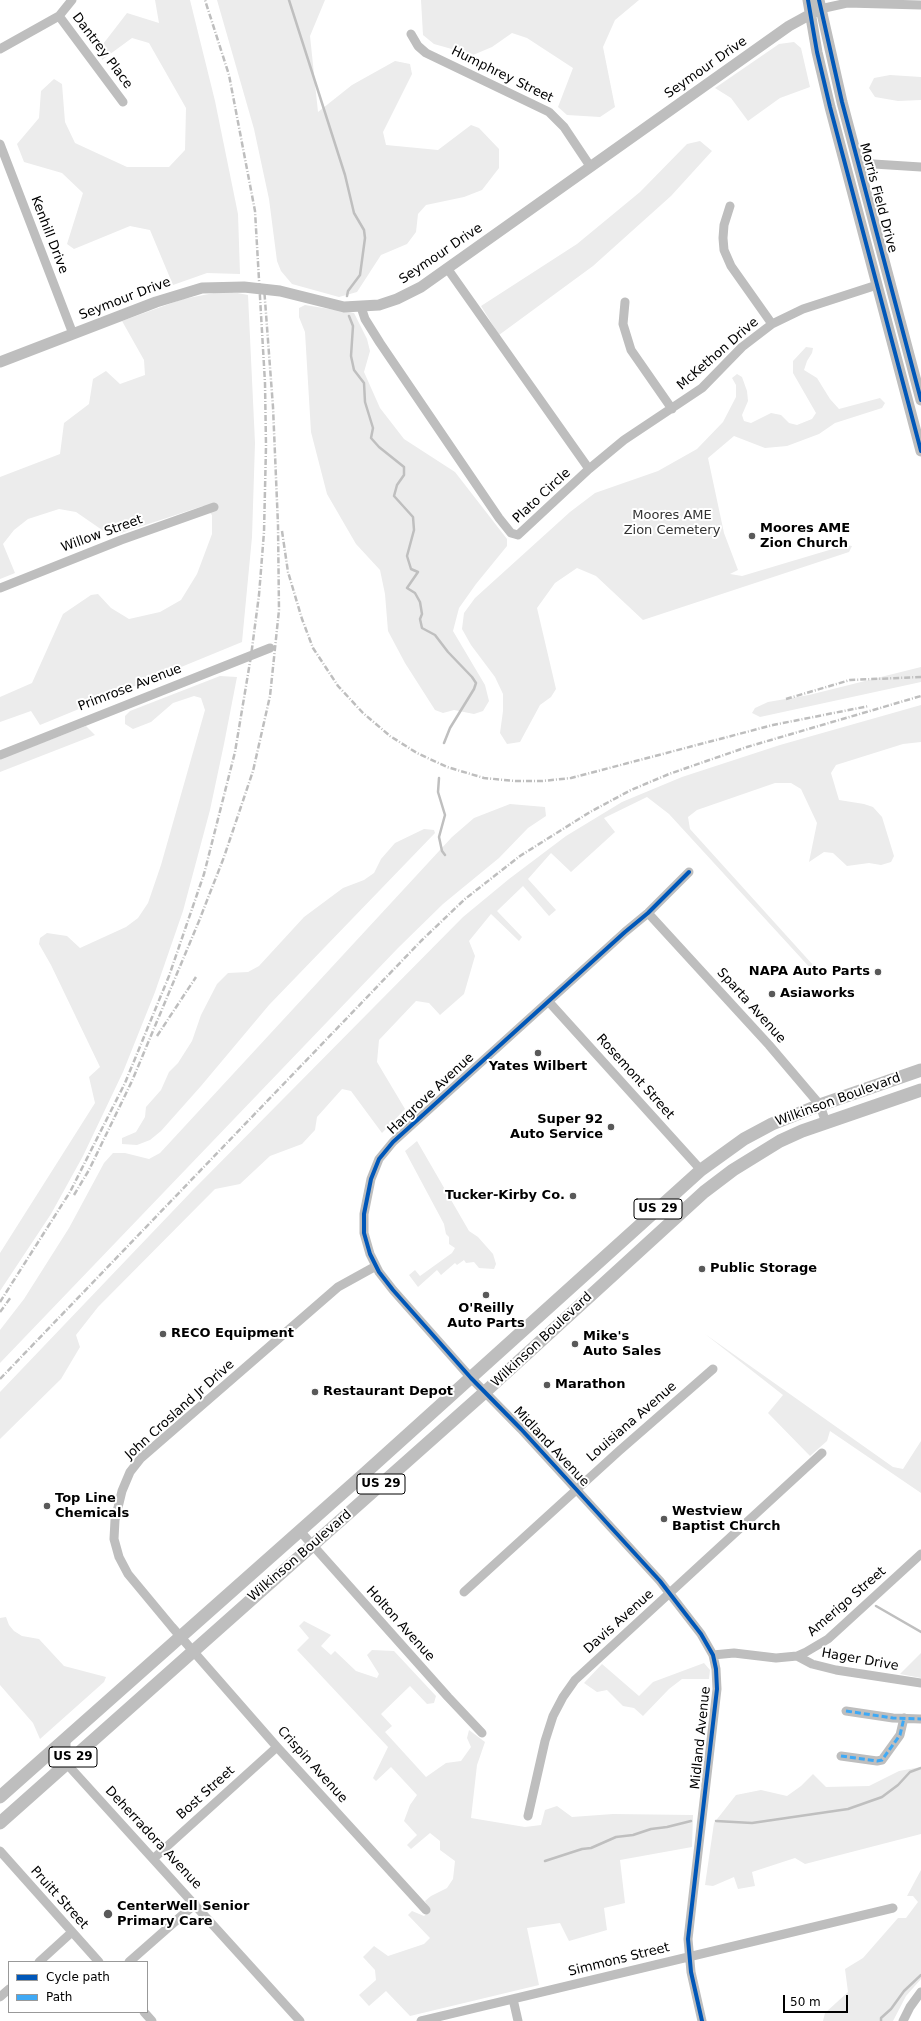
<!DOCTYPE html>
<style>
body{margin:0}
#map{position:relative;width:921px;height:2021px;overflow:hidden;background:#fff;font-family:"DejaVu Sans",sans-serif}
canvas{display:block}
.legend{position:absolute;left:8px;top:1961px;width:140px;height:52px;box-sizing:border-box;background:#fff;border:1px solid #999;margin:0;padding:5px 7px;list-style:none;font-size:12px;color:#000}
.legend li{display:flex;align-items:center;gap:8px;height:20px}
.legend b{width:20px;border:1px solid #999}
.scale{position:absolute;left:783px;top:1995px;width:65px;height:18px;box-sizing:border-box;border:2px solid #000;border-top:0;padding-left:5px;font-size:12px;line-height:14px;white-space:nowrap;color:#000;-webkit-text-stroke:3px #fff;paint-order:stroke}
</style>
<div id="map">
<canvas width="921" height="2021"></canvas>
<ul class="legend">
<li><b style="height:5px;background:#0057b8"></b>Cycle path</li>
<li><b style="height:5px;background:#3fa9f5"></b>Path</li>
</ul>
<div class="scale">50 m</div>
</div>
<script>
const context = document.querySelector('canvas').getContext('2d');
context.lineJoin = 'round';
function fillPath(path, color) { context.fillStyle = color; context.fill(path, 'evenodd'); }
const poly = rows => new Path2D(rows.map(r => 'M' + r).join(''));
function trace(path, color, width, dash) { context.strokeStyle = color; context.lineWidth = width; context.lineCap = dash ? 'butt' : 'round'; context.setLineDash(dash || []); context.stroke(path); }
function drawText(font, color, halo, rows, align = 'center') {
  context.font = font + ' "DejaVu Sans",sans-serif'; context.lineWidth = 4; context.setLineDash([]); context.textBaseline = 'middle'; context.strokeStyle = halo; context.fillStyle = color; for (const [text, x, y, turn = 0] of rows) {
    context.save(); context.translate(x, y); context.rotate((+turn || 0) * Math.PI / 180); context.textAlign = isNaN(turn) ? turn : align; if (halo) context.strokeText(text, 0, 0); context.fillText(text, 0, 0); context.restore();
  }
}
fillPath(poly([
 [155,0,190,0,215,101,238,214,240,274,207,273,173,285,150,230,130,226,74,249,67,244,83,193,62,173,24,162,17,144,39,118,41,91,54,79,62,84,65,122,75,143,127,167,169,167,185,150,186,108,149,43,132,38,102,60,100,48,127,13,159,23],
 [217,0,325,0,310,36,318,112,352,85,395,61,410,64,412,74,383,132,386,145,438,150,471,125,479,128,499,149,499,168,482,190,464,197,426,205,418,214,416,232,407,244,381,255,357,292,339,297,292,284,281,271,277,261,269,199,254,129],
 [421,0,639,0,615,20,603,47,615,107,600,117,567,115,558,107,573,68,527,38,512,33,492,47,473,55,434,44,423,35],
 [794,42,801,48,810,87,780,98,748,121,731,98,715,88,779,44],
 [890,75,921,77,921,100,898,101,875,97,869,88,874,78],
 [700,141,712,151,671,196,593,266,499,335,481,306,577,244,640,192,687,144],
 [232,292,248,295,255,443,252,537,242,642,40,725,31,711,0,722,0,697,32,683,63,614,91,595,98,594,111,608,129,619,160,612,181,600,197,574,212,534,212,515,203,506,118,534,105,532,76,512,59,509,28,519,14,530,3,544,15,573,0,579,0,477,60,454,64,423,89,404,93,379,106,371,120,384,145,375,144,360,122,321,183,299,214,293],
 [305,305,354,313,367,339,370,351,364,372,380,408,404,439,455,472,507,539,507,546,476,584,459,608,453,631,485,685,489,701,483,711,474,714,454,710,443,713,435,710,405,663,388,631,385,594,380,570,356,544,327,494,311,432,305,332,299,317,299,308],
 [806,347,813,348,812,353,807,361,804,370,817,378,830,399,839,409,880,398,885,403,882,408,835,423,819,434,787,446,765,448,734,436,708,458,724,533,738,570,730,574,742,576,846,545,852,546,849,552,643,620,596,576,577,568,555,583,537,608,556,689,551,697,540,705,520,742,507,744,500,733,503,711,503,694,495,677,471,645,462,629,464,613,475,598,570,512,595,493,658,471,697,449,723,422,736,397,736,385,732,378,737,374,742,377,747,391,748,401,742,415,744,421,751,423,771,413,781,415,789,423,797,425,812,419,816,413,793,373,793,361],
 [921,667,921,682,760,717,752,713,755,708,768,702,809,695],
 [220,676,237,677,224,744,210,810,183,911,155,992,123,1072,83,1156,51,1214,0,1291,0,1253,95,1103,89,1077,100,1067,51,965,39,944,40,938,47,933,67,936,80,948,126,927,138,918,148,903,161,865,205,710,201,698,194,696,173,703,151,722,133,729,125,724,125,716,130,711],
 [921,705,921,742,903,744,836,765,831,773,839,800,864,804,873,807,882,817,894,856,891,862,881,865,869,863,847,866,833,853,824,852,809,862,817,823,801,789,791,783,775,783,697,810,688,817,690,829,813,965,812,970,669,814,647,797,604,818,615,832,571,872,551,853,528,879,556,910,549,916,523,886,497,911,522,937,519,941,491,914,469,941,475,956,464,994,440,1015,429,1003,416,1001,379,1040,377,1062,405,1109,382,1133,351,1091,342,1089,317,1117,315,1130,302,1144,270,1156,240,1184,215,1189,98,1307,76,1335,80,1347,61,1379,0,1439,0,1392,192,1191,463,917,509,879,566,836,622,802,682,777,780,745],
 [86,726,95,735,0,772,0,759],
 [510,804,545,807,546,816,528,828,499,858,443,904,398,948,0,1363,0,1330,24,1299,69,1228,104,1163,113,1153,125,1153,149,1159,160,1153,452,837,474,818],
 [424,829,434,830,435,833,269,1005,201,1086,161,1131,150,1140,137,1145,122,1144,122,1138,136,1132,145,1117,146,1107,161,1090,169,1072,178,1063,192,1041,201,1015,217,984,228,973,248,972,259,966,304,917,343,888,364,880,374,873,381,859,395,843],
 [417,1141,469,1231,478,1237,493,1254,496,1264,494,1269,479,1268,474,1262,466,1263,464,1260,457,1265,455,1263,441,1275,437,1270,418,1287,409,1275,415,1270,420,1276,452,1253,455,1248,449,1244,449,1237,446,1234,444,1224,405,1151],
 [705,1334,893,1467,903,1469,921,1441,921,1493,830,1431,827,1441,810,1456,768,1413,783,1395],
 [6,1617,9,1625,14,1631,22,1636,39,1639,64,1666,106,1677,104,1682,40,1739,33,1723,0,1685,0,1618],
 [304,1621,331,1635,321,1646,331,1655,335,1651,356,1671,377,1678,379,1674,367,1655,372,1650,394,1651,436,1696,434,1703,427,1704,410,1686,381,1714,392,1726,385,1732,426,1777,446,1763,461,1761,471,1747,467,1738,469,1730,485,1742,477,1765,471,1818,525,1827,541,1825,545,1810,557,1806,572,1817,613,1814,693,1815,692,1847,620,1860,625,1903,604,1908,607,1930,569,1941,560,1923,527,1928,539,1985,410,2016,386,1991,369,2006,359,1995,376,1980,375,1970,363,1957,374,1946,388,1956,424,1944,430,1938,408,1915,412,1911,424,1916,430,1911,425,1901,431,1896,447,1888,453,1879,455,1861,440,1850,440,1841,430,1833,411,1849,407,1845,417,1835,404,1821,410,1805,417,1795,391,1767,376,1781,373,1778,388,1747,297,1650,309,1638,299,1626],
 [921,1653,921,1678,900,1674],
 [704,1663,710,1670,709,1679,682,1679,669,1689,643,1716,634,1708,623,1706,607,1690,597,1692,584,1683,602,1664,639,1696,653,1682],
 [921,1767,921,1834,805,1864,795,1858,752,1872,755,1886,738,1889,734,1877,713,1886,705,1885,714,1823,736,1795,761,1790,787,1796,801,1786,813,1774,826,1787,869,1786,899,1771],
 [921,1870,921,1979,906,1996,893,2021,823,2021,825,2013,848,1992,845,1969,863,1958,898,1918,906,1918,918,1902,913,1896,907,1896]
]), '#ececec');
trace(poly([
 [289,0,345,175,354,213,364,230,365,238,360,275,348,291,347,296],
 [349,316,353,326,351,356,354,370,364,383,365,402,373,428,371,438,379,447,404,467,404,475,397,485,394,496,413,517,414,530,407,556,411,569,418,572,407,588,415,593,420,602,422,614,420,619,422,628,435,635,448,652,472,677,476,683,474,689,450,728,444,743],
 [439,778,438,792,445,815,439,837,442,851,445,855],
 [876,1606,921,1632],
 [716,1821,752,1823,848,1809,882,1797,898,1785,910,1772,921,1768],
 [545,1861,582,1849,591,1848,616,1837,633,1835,651,1829,667,1827,691,1821],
 [881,2021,881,2018,891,2009,904,1991,921,1975]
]), '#bfbfbf', 2.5);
trace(poly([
 [820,9,847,3,921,5],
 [59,16,123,102],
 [411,34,418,46,426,53,549,112,564,127,590,166],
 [0,49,59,16,72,0],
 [0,144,73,334],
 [858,163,921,167],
 [730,206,724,225,723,238,724,250,731,266,772,324],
 [625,302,623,324,631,350,672,409],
 [361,307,365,319,380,343,499,518,511,533,518,535,589,469,447,268],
 [589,469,624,440,702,388,742,347,772,324,803,309,877,285],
 [0,588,121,540,214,507],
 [0,755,270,648],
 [689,872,648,913,625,932,393,1142,379,1159,371,1179,364,1214,364,1233,370,1254,379,1272,393,1290,471,1378,521,1429,660,1581,701,1634,713,1655,716,1669,717,1689,688,1939,691,1972,702,2021],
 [648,913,769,1045,820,1105,826,1123],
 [549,1002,701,1170],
 [376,1266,338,1287,141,1458,130,1472,122,1491,115,1520,114,1539,119,1557,128,1574,172,1627,277,1747,426,1910],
 [300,1531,448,1697,482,1733],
 [464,1592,619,1451,713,1369],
 [713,1655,734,1653,776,1658,797,1656,806,1652,828,1639,921,1554],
 [797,1656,812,1664,836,1670,921,1683],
 [846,1711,893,1718,921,1719],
 [66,1739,66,1763,300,2021],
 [841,1756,877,1761,882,1760,900,1735,904,1718],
 [528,1816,545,1741,553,1716,563,1697,575,1680,822,1453],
 [0,1851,99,1962],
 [153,1859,277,1747],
 [39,1962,72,1932],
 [129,1962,195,1904],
 [0,1997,9,1989],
 [513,1999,518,2021],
 [144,2012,152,2021],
 [421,2021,893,1908],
 [903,2021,910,2007,921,1992]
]), '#bebebe', 9);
trace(poly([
 [808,0,817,52,830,107,921,451],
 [819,0,842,102,921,400],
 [0,362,156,302,202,288,244,287,280,291,344,307,379,305,397,299,421,287,789,26,820,9]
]), '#bebebe', 11);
trace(poly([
 [0,1797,364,1474,701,1170,744,1139,772,1124,820,1105,921,1070],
 [0,1823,485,1392,704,1192,733,1170,780,1141,802,1131,921,1090]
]), '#bebebe', 13);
trace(poly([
 [282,531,288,572,302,619,313,648,338,686,363,713,390,736,417,753,447,767,484,778,515,781,542,781,571,778,773,725,869,706],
 [786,699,850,680,921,677],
 [157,1036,196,977],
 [74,1195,89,1170,132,1081,199,921,224,857,253,771,270,696,279,610,278,525,273,407,264,287],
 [0,1302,70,1192,125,1083,169,976,204,874,235,752,251,656,259,595,264,532,266,446,265,383,255,211,229,75,205,0],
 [0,1312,11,1297],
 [0,1379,421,941,465,899,520,856,590,812,631,790,669,774,747,747,921,696]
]), '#bebebe', 2.5, [6, 2, 1, 2]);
trace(poly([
 [846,1711,893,1718,921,1719],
 [841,1756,877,1761,882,1760,900,1735,904,1718]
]), '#3fa9f5', 3, [6, 3]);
trace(poly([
 [808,0,817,52,830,107,921,451],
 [819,0,842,102,921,400],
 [689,872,648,913,625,932,393,1142,379,1159,371,1179,364,1214,364,1233,370,1254,379,1272,393,1290,471,1378,521,1429,660,1581,701,1634,713,1655,716,1669,717,1689,688,1939,691,1972,702,2021]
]), '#0057b8', 4);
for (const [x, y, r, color] of [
 [752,536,4,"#595959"],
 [878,972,4,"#595959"],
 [772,994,4,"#595959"],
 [538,1053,4,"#595959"],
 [611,1127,4,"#595959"],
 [573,1196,4,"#595959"],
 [702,1269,4,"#595959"],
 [486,1295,4,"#595959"],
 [163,1334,4,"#595959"],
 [575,1344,4,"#595959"],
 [547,1385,4,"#595959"],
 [315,1392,4,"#595959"],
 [47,1506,4,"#595959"],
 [664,1519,4,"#595959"],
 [108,1914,5,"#595959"]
]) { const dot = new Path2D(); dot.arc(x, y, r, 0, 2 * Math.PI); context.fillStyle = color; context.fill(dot); trace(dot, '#fff', 1.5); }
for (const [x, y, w] of [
 [658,1209,48],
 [381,1484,48],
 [73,1757,48]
]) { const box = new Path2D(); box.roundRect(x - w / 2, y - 10, w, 20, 3); context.fillStyle = '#fff'; context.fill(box); trace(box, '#000', 1); }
drawText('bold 12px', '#000', null, [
 ["US 29",658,1209],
 ["US 29",381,1484],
 ["US 29",73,1757]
]);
drawText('13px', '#000', '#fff', [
 ["Dantrey Place",102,51,53],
 ["Seymour Drive",706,68,-35],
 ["Humphrey Street",502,75,26],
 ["Morris Field Drive",878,198,75],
 ["Kenhill Drive",49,235,69],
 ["Seymour Drive",441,254,-34],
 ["Seymour Drive",125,299,-21],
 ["McKethon Drive",718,354,-41],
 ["Plato Circle",542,496,-43],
 ["Willow Street",102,534,-20],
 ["Primrose Avenue",130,688,-21],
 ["Sparta Avenue",751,1006,48],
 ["Rosemont Street",635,1077,48],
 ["Hargrove Avenue",431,1094,-43],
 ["Wilkinson Boulevard",838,1100,-20],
 ["Wilkinson Boulevard",542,1340,-43],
 ["John Crosland Jr Drive",180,1410,-42],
 ["Louisiana Avenue",632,1422,-41],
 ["Midland Avenue",551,1447,47],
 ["Wilkinson Boulevard",300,1556,-41],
 ["Amerigo Street",847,1602,-41],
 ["Davis Avenue",619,1622,-42],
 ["Holton Avenue",400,1624,48],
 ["Hager Drive",860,1660,10],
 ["Midland Avenue",701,1738,-84],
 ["Crispin Avenue",312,1765,48],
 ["Bost Street",206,1793,-42],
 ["Deherradora Avenue",153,1838,47],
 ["Pruitt Street",59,1898,48],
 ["Simmons Street",619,1960,-14]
]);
drawText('13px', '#333', '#fff', [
 ["Moores AME",672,516],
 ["Zion Cemetery",672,531]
]);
drawText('bold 13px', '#000', '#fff', [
 ["Moores AME",760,529],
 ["Zion Church",760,544],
 ["NAPA Auto Parts",870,972,"right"],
 ["Asiaworks",780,994],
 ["Yates Wilbert",538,1067,"center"],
 ["Super 92",603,1120,"right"],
 ["Auto Service",603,1135,"right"],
 ["Tucker-Kirby Co.",565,1196,"right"],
 ["Public Storage",710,1269],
 ["O'Reilly",486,1309,"center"],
 ["Auto Parts",486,1324,"center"],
 ["RECO Equipment",171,1334],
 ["Mike's",583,1337],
 ["Auto Sales",583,1352],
 ["Marathon",555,1385],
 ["Restaurant Depot",323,1392],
 ["Top Line",55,1499],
 ["Chemicals",55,1514],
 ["Westview",672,1512],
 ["Baptist Church",672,1527],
 ["CenterWell Senior",117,1907],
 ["Primary Care",117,1922]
], 'left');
</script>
